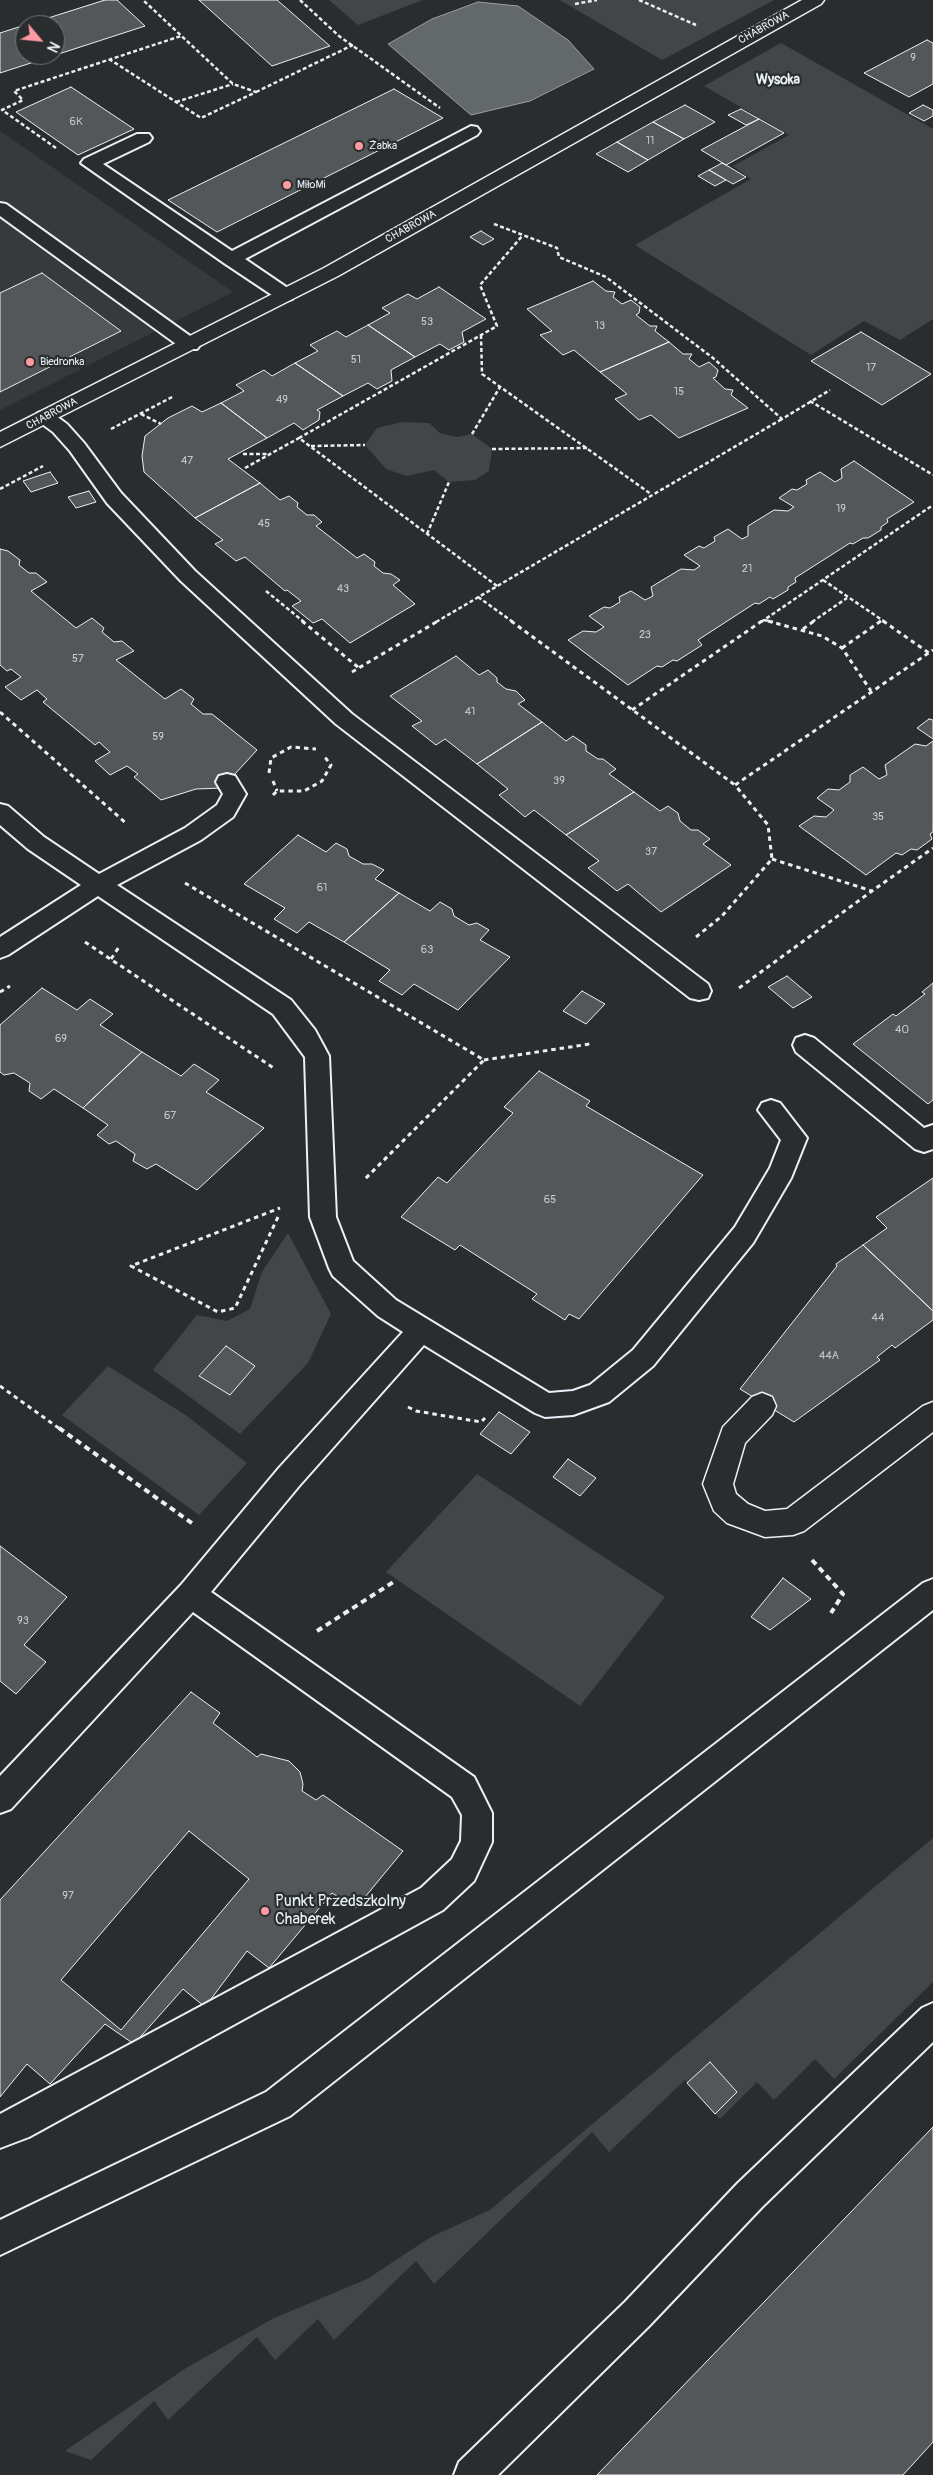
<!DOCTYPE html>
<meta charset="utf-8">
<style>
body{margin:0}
#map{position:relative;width:933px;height:2475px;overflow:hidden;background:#2a2d2e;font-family:Pangolin,sans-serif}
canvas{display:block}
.north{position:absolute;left:15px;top:15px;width:50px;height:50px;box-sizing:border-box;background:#2a2d2e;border:1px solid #767b7f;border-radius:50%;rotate:118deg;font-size:14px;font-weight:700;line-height:20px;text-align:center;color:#e8f1f8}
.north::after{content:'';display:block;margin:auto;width:18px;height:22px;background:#ff9aa2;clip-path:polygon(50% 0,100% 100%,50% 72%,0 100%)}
</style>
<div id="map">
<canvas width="933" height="2475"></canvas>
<div class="north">N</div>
</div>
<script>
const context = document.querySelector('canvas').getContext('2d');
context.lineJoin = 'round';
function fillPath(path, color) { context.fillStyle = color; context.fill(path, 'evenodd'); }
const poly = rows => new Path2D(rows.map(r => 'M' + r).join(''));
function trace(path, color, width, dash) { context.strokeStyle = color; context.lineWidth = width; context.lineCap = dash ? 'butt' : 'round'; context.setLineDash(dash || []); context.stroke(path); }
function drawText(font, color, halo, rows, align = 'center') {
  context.font = font + ' Pangolin,sans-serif'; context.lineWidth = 4.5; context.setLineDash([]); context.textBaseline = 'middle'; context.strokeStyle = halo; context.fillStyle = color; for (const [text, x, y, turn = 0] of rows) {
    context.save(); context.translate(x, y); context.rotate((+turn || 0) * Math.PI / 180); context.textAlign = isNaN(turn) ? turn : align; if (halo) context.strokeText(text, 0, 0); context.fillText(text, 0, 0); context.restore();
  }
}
fillPath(poly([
 [0,131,233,292,0,410]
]), '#363a3b');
fillPath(poly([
 [329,0,423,0,358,25],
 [560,0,774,0,662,60],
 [781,43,933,129,933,319,900,340,864,321,811,355,635,245,751,179,733,166,789,135,704,86],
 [402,422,429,423,440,433,457,437,472,434,492,449,489,471,475,480,449,482,434,470,407,476,386,469,365,445,377,428],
 [288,1233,331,1314,308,1363,240,1434,153,1370,197,1315,227,1321,250,1309,262,1272],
 [108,1366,187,1416,247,1463,199,1515,62,1415],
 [477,1474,665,1597,580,1706,386,1572],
 [933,1838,933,1982,834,2079,815,2059,774,2100,757,2082,720,2119,715,2114,737,2092,710,2062,687,2083,685,2080,609,2152,592,2132,434,2284,416,2261,334,2340,318,2319,275,2360,257,2337,168,2420,154,2401,91,2460,65,2451,186,2368,272,2319,367,2279,431,2237,490,2210]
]), '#424648');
const water = poly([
 [478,2,518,6,568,40,594,69,530,101,471,115,388,44,432,19,478,2]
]);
fillPath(water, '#63686b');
trace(water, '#989fa3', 1);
const building = poly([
 [105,0,117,0,145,26,0,73,0,33,25,25,25,55,55,55,55,25,26,25,105,0],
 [199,0,277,0,330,46,272,66,199,0],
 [927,40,933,43,933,84,909,97,864,73,927,40],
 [71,87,134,129,78,155,16,112,71,87],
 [394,89,443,118,217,232,168,200,394,89],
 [685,105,715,122,684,139,653,122,685,105],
 [923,105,933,110,933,116,924,121,909,113,923,105],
 [741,109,759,119,746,125,728,115,741,109],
 [759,119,784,133,726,165,701,150,759,119],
 [653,122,684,139,648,160,617,142,653,122],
 [617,142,648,160,628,172,596,154,617,142],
 [722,163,726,165,746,177,733,184,709,170,722,163],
 [709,170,726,180,715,186,698,176,709,170],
 [481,231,494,239,483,245,470,237,481,231],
 [42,273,121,331,0,392,0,293,42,273],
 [593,281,606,291,615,292,613,297,622,304,631,300,640,307,639,313,636,315,650,326,657,326,655,331,669,342,600,372,574,350,563,355,540,335,552,331,527,309,593,281],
 [439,287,486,319,462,332,464,342,449,350,440,344,415,357,368,325,390,313,382,308,408,294,417,299,439,287],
 [368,325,415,357,391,370,392,381,377,389,368,383,343,396,295,363,318,351,310,345,337,331,346,337,368,325],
 [861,332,931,374,882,405,811,361,861,332],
 [669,342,683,354,692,354,689,359,699,367,709,362,718,370,716,377,713,378,725,389,733,390,731,395,748,408,679,438,651,415,639,420,615,399,627,394,600,372,669,342],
 [295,363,343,396,317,410,320,412,319,420,303,430,294,423,267,438,221,403,244,391,236,385,264,370,272,376,295,363],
 [221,403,267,438,228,459,260,483,195,518,144,472,142,456,145,436,168,418,192,406,202,412,221,403],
 [854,461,914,502,887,519,888,522,881,527,881,530,868,538,863,538,853,544,850,543,795,578,796,582,788,587,788,590,773,599,770,597,759,604,755,603,698,640,702,645,677,661,673,660,662,667,657,666,628,685,568,640,583,631,596,632,604,627,589,616,604,607,610,608,620,602,619,597,631,591,645,600,653,596,651,587,681,569,694,570,700,566,684,555,699,546,704,548,715,541,714,537,728,529,742,539,748,536,748,526,774,510,788,511,794,507,779,498,792,489,797,490,807,484,806,480,820,472,835,482,842,478,841,469,854,461],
 [50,472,58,483,31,492,23,481,50,472],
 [260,483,280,500,289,496,298,503,297,507,307,515,314,515,322,522,316,526,357,558,364,554,375,562,374,566,383,573,391,574,400,580,393,585,415,604,350,643,322,619,313,623,292,606,301,601,287,590,285,591,245,557,236,561,215,544,223,540,195,518,260,483],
 [89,491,96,502,76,508,68,497,89,491],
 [0,549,8,551,20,560,19,565,29,573,36,573,47,582,31,591,76,628,92,618,104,628,102,632,114,642,122,641,134,651,116,660,165,699,181,689,194,699,191,704,203,714,212,714,257,750,222,788,196,789,161,800,134,777,138,774,127,766,110,775,95,761,110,752,99,742,95,745,43,702,47,699,37,690,21,700,5,687,21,677,11,669,7,671,0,665,0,549],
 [456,656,479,675,488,670,497,678,497,682,506,689,516,691,525,700,518,704,542,722,477,764,445,739,436,745,412,726,422,721,390,696,456,656],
 [929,719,933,720,933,739,917,728,929,719],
 [542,722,566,741,573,736,586,745,586,751,598,759,603,759,616,769,609,774,634,792,566,835,534,810,525,817,499,795,508,789,477,764,542,722],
 [933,741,933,832,930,834,932,839,917,850,911,849,902,855,896,853,866,875,799,826,814,816,826,817,834,810,817,798,828,789,839,790,850,782,850,775,863,767,879,779,887,775,885,765,915,744,926,746,933,741],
 [634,792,660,811,668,806,678,813,680,821,691,830,698,830,710,839,703,844,731,865,661,912,628,884,617,891,588,868,599,861,566,835,634,792],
 [298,835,326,852,336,843,347,849,349,856,363,864,372,864,384,870,375,879,399,893,344,942,309,922,297,933,274,919,285,908,244,884,298,835],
 [399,893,430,911,440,902,452,909,454,916,469,925,477,923,489,930,480,940,510,957,458,1010,414,984,402,995,379,981,390,970,344,942,399,893],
 [787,976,812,997,793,1008,768,987,787,976],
 [933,983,933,1100,928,1104,853,1044,893,1014,896,1016,925,994,922,992,933,983],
 [42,988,77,1010,90,999,113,1014,100,1025,142,1052,83,1108,54,1089,41,1099,29,1091,30,1083,14,1073,4,1075,0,1072,0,1025,42,988],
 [582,991,605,1004,586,1024,563,1011,582,991],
 [142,1052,181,1076,194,1064,219,1080,206,1092,264,1128,197,1190,156,1164,147,1169,133,1161,135,1154,116,1141,109,1144,97,1135,108,1125,83,1108,142,1052],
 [539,1071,590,1101,586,1106,703,1175,579,1319,569,1314,565,1320,532,1299,537,1294,460,1245,455,1250,401,1217,438,1177,447,1183,513,1113,504,1107,539,1071],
 [933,1178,933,1311,863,1245,887,1228,876,1217,933,1178],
 [863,1245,933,1311,933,1320,895,1348,892,1345,877,1357,880,1360,794,1422,740,1389,837,1266,836,1264,863,1245],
 [226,1346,255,1366,230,1395,199,1376,226,1346],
 [499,1412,530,1432,511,1454,480,1434,499,1412],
 [568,1459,596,1478,580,1496,553,1477,568,1459],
 [0,1546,67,1597,24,1645,46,1662,16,1694,0,1681,0,1546],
 [783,1578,811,1599,770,1630,751,1617,783,1578],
 [191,1692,220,1713,213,1723,257,1757,261,1754,289,1761,300,1772,303,1784,302,1791,316,1800,323,1795,403,1851,356,1908,332,1893,269,1968,247,1951,205,2007,183,1989,134,2044,105,2024,50,2084,27,2064,0,2097,0,1900,191,1692],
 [189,1831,249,1879,121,2030,61,1980,189,1831],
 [710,2062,737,2092,715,2114,687,2083,710,2062],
 [933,2127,933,2442,903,2475,597,2475,933,2127]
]);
fillPath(building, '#535759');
trace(building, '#e8f1f8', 1);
const service = poly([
 [471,126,477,127,480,131,477,135,245,259,292,291,294,295,292,299,285,301,278,299,224,263,81,163,84,159,137,134,149,134,152,138,149,142,103,164,232,251,471,126],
 [0,203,6,204,197,341,200,345,197,349,183,349,0,216,0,203],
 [45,411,52,413,67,424,84,443,121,493,195,571,352,714,708,984,711,991,708,998,699,1000,690,998,336,724,181,581,107,503,70,451,53,432,38,421,35,417,38,413,45,411],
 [227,774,235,776,246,794,233,817,201,840,117,885,291,1000,315,1030,329,1056,336,1217,353,1261,396,1300,549,1393,573,1391,590,1385,633,1350,735,1227,770,1168,781,1140,758,1110,762,1103,771,1100,780,1103,807,1138,791,1178,753,1243,653,1366,609,1402,573,1415,545,1417,535,1413,424,1345,299,1486,211,1592,474,1777,492,1813,492,1842,474,1881,443,1910,29,2137,0,2148,0,2114,421,1888,452,1859,461,1841,462,1815,452,1797,193,1612,11,1809,0,1813,0,1776,181,1585,279,1468,403,1332,378,1316,333,1276,329,1268,310,1217,305,1057,273,1014,98,896,8,955,0,958,0,937,81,885,28,849,0,825,0,804,8,806,44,837,99,874,185,828,217,805,223,794,216,782,219,776,227,774],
 [805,1035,814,1038,924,1128,933,1125,933,1149,924,1152,915,1149,796,1052,793,1045,796,1038,805,1035],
 [933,1579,933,1610,290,2116,0,2255,0,2220,266,2092,923,1583,933,1579],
 [933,2003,933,2042,762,2207,649,2326,498,2475,454,2475,459,2462,625,2302,738,2183,922,2008,933,2003]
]);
const minor = poly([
 [762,1393,772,1397,776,1406,772,1415,745,1443,733,1484,736,1494,748,1504,765,1511,787,1509,923,1406,933,1402,933,1432,804,1531,793,1535,765,1537,727,1523,714,1511,703,1484,723,1427,752,1397,762,1393]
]);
const tertiary = poly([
 [802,0,824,0,821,4,338,276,0,447,0,432,324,268,802,0]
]);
trace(service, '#e8f1f8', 4);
trace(minor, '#e8f1f8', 3);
trace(tertiary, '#e8f1f8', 3);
trace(poly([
 [300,0,339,36,440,108],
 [639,0,696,25],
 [575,4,597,0],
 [109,59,201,118,256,92,233,84,143,0],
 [256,92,353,45],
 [176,102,233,84],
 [56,148,2,110,23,100,14,91,181,36],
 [494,224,557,248,559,257,606,277,713,358,782,419,830,390],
 [481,335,482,374,651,494],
 [810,401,933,475],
 [141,414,161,424],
 [111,429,174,396],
 [472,434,500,387],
 [311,446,365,445],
 [492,449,587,448],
 [243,454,270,454],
 [245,468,299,438],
 [0,489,43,466],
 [427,534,449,482],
 [823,580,885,622],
 [497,586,299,438,497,326,480,285,523,235],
 [266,591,304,622],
 [478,597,513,622],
 [764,620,773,622],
 [436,622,782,419],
 [761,622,933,505],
 [812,622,847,598],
 [879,622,881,621]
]), '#e8f1f8', 2.5, [4, 2.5]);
trace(poly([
 [302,621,359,668],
 [511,621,735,785],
 [768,621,822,636,842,648,871,691],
 [883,621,929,653],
 [803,629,814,621],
 [842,648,881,621],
 [352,672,438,621],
 [632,710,762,621],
 [0,712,127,824],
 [269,773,271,758,291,747,316,749],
 [273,781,277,791],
 [273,795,277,791,304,791,322,781,331,765,324,756],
 [772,859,872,891,933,848],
 [185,883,484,1060,364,1180],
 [696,937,722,916,772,859,768,825,735,785,933,650],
 [85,942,275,1069],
 [111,959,119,947],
 [739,988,872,891],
 [0,992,10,986],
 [484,1060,590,1044],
 [278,1217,235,1308,218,1312,131,1266,280,1208],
 [0,1386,60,1429],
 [408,1407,416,1411,481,1422,485,1418]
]), '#e8f1f8', 3, [4.5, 4]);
trace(poly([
 [59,1428,193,1524],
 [812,1560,843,1594,831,1613],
 [317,1631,395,1581]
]), '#e8f1f8', 4, [6, 4.5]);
fillPath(service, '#2a2d2e');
fillPath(minor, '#2a2d2e');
fillPath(tertiary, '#2a2d2e');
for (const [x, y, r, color] of [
 [359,146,5,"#ff9aa2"],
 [287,185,5,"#ff9aa2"],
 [30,362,5,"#ff9aa2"],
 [265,1911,5,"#ff9aa2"]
]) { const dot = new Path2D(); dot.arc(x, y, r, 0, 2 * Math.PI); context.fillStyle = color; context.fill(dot); trace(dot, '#2a2d2e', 2); }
drawText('11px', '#e8f1f8', '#2a2d2e', [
 ["CHABROWA",764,28,-29],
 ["CHABROWA",411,227,-29],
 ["CHABROWA",52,414,-28]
]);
drawText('11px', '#c3cad0', null, [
 ["9",913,58],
 ["6K",76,122],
 ["11",650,141],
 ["53",427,322],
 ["13",600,326],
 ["51",356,360],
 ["17",871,368],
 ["15",679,392],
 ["49",282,400],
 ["47",187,461],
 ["19",841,509],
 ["45",264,524],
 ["21",747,569],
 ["43",343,589],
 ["23",645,635],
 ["57",78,659],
 ["41",470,712],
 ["59",158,737],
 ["39",559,781],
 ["35",878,817],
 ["37",651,852],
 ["61",322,888],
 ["63",427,950],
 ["40",902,1030],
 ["69",61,1039],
 ["67",170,1116],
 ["65",550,1200],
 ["44",878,1318],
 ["44A",829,1356],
 ["93",23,1621],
 ["97",68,1896]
]);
drawText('11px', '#e8f1f8', '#2a2d2e', [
 ["Żabka",369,146],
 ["MiłoMi",297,185],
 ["Biedronka",40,362]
], 'left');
drawText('bold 14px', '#e8f1f8', '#2a2d2e', [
 ["Wysoka",778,80]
]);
drawText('16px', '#e8f1f8', '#2a2d2e', [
 ["Punkt Przedszkolny",275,1902],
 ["Chaberek",275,1920]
], 'left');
</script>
